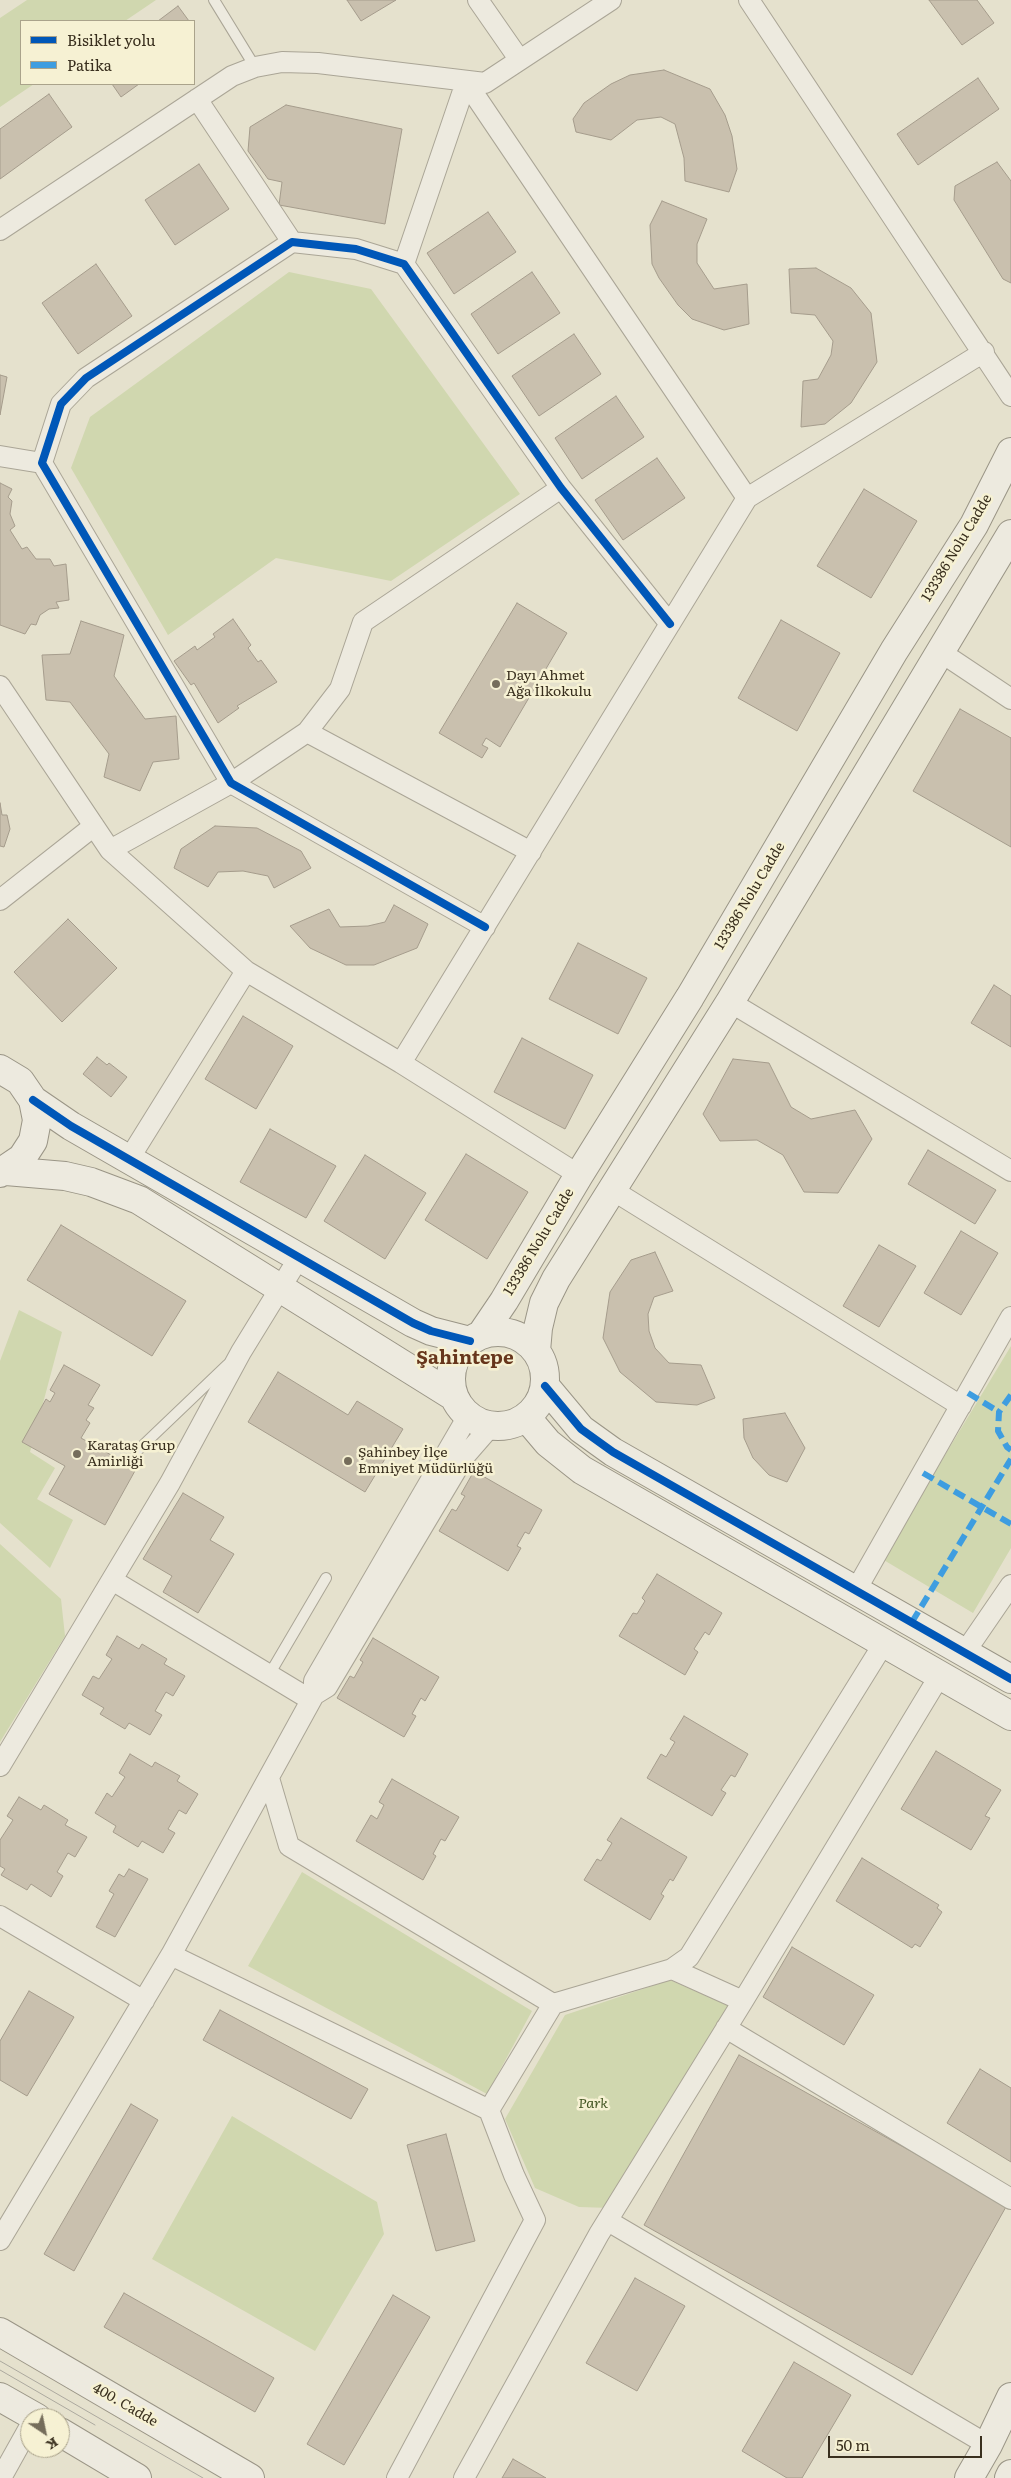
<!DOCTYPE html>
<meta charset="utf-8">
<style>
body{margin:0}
#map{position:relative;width:1011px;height:2478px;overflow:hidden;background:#e5e1cd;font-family:Literata,serif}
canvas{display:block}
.legend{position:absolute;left:20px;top:20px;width:175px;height:65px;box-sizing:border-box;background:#f6f1d3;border:1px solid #aaa38b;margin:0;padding:6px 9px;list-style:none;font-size:15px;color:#392f1e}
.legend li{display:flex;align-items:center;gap:10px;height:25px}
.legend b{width:25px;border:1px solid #aaa38b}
.north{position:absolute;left:20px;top:2408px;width:50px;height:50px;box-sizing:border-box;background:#f6f1d3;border:1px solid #aaa38b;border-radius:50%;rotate:146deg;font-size:14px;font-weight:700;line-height:20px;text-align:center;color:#392f1e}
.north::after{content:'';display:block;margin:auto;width:18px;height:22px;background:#756d5b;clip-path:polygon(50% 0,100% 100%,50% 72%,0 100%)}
.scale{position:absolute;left:828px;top:2436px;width:154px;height:22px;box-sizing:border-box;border:2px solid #392f1e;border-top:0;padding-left:6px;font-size:15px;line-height:18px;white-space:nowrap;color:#392f1e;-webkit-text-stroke:4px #f6f1d3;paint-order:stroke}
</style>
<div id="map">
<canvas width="1011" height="2478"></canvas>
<ul class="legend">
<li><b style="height:6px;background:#0057b8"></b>Bisiklet yolu</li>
<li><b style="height:6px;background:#3e9de0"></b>Patika</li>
</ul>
<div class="north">K</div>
<div class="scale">50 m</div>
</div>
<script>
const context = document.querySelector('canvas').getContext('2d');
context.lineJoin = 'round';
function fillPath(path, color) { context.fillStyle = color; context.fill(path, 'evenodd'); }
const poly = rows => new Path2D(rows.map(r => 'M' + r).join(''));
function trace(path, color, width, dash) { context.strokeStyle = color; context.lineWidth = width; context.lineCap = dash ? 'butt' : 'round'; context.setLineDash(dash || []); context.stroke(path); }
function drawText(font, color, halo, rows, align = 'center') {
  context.font = font + ' Literata,serif'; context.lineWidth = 5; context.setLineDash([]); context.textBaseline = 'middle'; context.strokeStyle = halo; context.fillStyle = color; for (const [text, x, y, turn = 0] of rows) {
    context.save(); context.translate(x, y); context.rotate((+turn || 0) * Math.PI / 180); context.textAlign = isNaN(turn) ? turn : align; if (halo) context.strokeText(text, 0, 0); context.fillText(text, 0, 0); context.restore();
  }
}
fillPath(poly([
 [27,0,156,0,125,21,21,21,21,84,34,84,0,107,0,18],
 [289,272,371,289,520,494,391,581,276,558,168,635,71,468,90,417],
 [19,1310,62,1332,30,1452,55,1468,37,1499,73,1520,50,1568,0,1523,0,1361],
 [1011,1346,1011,1548,973,1613,882,1559],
 [0,1544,61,1599,65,1636,0,1742],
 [302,1872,532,2011,487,2094,248,1966],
 [670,1980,729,2006,611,2208,579,2207,535,2188,505,2119,565,2015],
 [232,2116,377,2202,384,2234,315,2351,152,2259]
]), '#d0d7af');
const building = poly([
 [347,0,396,0,361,21,347,0],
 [929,0,977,0,994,23,962,45,929,0],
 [178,6,189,21,158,21,178,6],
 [664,70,710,89,725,115,732,136,737,169,729,192,685,181,684,158,675,124,661,117,637,120,611,140,576,132,573,119,584,103,611,84,630,75,664,70],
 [978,78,999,109,918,165,897,134,978,78],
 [112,84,139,84,121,97,112,84],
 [49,94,72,127,0,179,0,129,49,94],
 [286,105,402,129,385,224,279,205,282,182,268,179,248,151,250,127,286,105],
 [997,162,1011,181,1011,283,1003,279,954,200,955,186,997,162],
 [199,164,229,209,175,245,145,200,199,164],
 [662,201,707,219,697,244,697,263,714,289,747,284,749,324,724,330,692,319,678,305,659,278,652,264,650,225,662,201],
 [488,212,516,252,454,294,427,253,488,212],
 [96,264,132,316,78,354,42,303,96,264],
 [816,268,851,288,871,313,877,362,851,403,825,424,801,427,803,381,818,379,831,355,833,341,815,315,791,313,789,269,816,268],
 [532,272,560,313,498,354,471,314,532,272],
 [574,334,601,374,539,416,512,376,574,334],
 [0,375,7,377,0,415,0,375],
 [616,396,644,437,582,479,555,438,616,396],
 [657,458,685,498,623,540,595,500,657,458],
 [0,483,12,489,8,497,12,501,10,514,15,526,10,530,22,549,27,547,36,559,50,559,54,566,66,564,69,600,56,602,59,608,49,609,40,615,36,625,31,624,25,634,0,625,0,483],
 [864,489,917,521,871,598,817,566,864,489],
 [517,603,567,633,500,747,486,738,482,745,488,748,482,758,439,733,517,603],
 [233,619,251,645,248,648,258,662,261,660,277,682,237,706,239,708,218,723,194,683,191,685,174,661,195,646,197,650,215,637,213,634,233,619],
 [781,620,840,653,797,731,738,698,781,620],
 [81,621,124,635,114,676,145,719,176,716,179,759,153,762,140,791,104,777,109,754,70,702,46,700,42,655,70,654,81,621],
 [960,709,1011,738,1011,847,913,791,960,709],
 [0,803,2,815,7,815,10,829,4,847,0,846,0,803],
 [215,826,257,828,301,851,311,868,274,888,268,876,243,871,218,872,208,887,174,868,181,849,215,826],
 [394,905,428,924,417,948,374,965,346,965,310,948,290,926,329,909,340,927,368,926,385,922,394,905],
 [68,919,117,968,62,1022,14,972,68,919],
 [578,943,647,978,618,1034,549,999,578,943],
 [994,985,1011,996,1011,1047,971,1023,994,985],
 [243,1016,293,1046,256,1109,205,1079,243,1016],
 [522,1038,593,1075,565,1129,494,1092,522,1038],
 [97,1057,107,1065,109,1063,127,1077,111,1097,83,1074,97,1057],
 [733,1059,769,1063,791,1107,811,1119,855,1110,872,1139,838,1193,804,1192,783,1155,757,1140,720,1141,703,1114,733,1059],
 [270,1129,336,1166,306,1218,240,1182,270,1129],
 [928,1150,996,1190,975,1224,908,1184,928,1150],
 [466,1154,528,1192,487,1259,425,1220,466,1154],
 [365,1155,426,1193,385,1259,324,1221,365,1155],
 [61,1225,186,1301,152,1356,27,1280,61,1225],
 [961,1231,998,1253,961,1315,924,1293,961,1231],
 [879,1245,916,1266,879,1327,843,1306,879,1245],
 [655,1252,673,1291,654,1297,648,1314,649,1331,655,1348,669,1363,701,1365,715,1398,697,1405,656,1402,620,1372,603,1338,610,1292,631,1260,655,1252],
 [64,1365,100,1385,88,1405,94,1408,86,1420,90,1423,81,1438,136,1469,105,1525,49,1494,65,1466,22,1442,46,1399,50,1402,55,1393,50,1390,64,1365],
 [278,1372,348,1415,357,1401,403,1429,365,1492,248,1422,278,1372],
 [785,1413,805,1448,787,1482,769,1475,753,1458,744,1438,743,1419,785,1413],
 [474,1471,542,1510,529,1534,525,1532,517,1546,521,1548,508,1571,439,1531,452,1509,456,1511,465,1496,461,1494,474,1471],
 [183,1493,224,1517,210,1540,234,1554,198,1613,163,1592,172,1576,143,1559,183,1493],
 [657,1574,722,1613,709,1635,705,1632,694,1649,698,1652,685,1675,619,1636,633,1613,637,1614,645,1601,642,1598,657,1574],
 [117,1636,139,1649,142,1644,167,1659,164,1664,185,1676,173,1696,166,1692,155,1711,162,1715,150,1735,129,1723,125,1729,100,1714,104,1708,82,1695,93,1676,99,1679,112,1659,106,1655,117,1636],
 [373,1638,439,1677,425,1701,421,1698,412,1714,416,1716,404,1737,337,1698,350,1676,354,1678,363,1662,360,1660,373,1638],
 [684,1716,748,1754,735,1777,731,1775,721,1790,726,1793,712,1816,647,1778,661,1754,666,1757,675,1742,670,1739,684,1716],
 [936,1751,1001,1790,985,1816,990,1818,971,1850,901,1809,936,1751],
 [130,1754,152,1767,155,1762,180,1776,177,1781,198,1794,186,1814,179,1810,168,1829,175,1833,163,1853,142,1841,138,1847,113,1832,116,1826,95,1813,107,1793,112,1797,125,1777,119,1773,130,1754],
 [392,1779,459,1817,445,1841,441,1839,433,1854,436,1856,423,1880,356,1841,371,1815,377,1819,384,1805,379,1802,392,1779],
 [19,1797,41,1810,44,1805,68,1820,65,1825,87,1837,75,1857,68,1853,57,1872,63,1876,51,1897,31,1884,27,1890,1,1875,5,1869,0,1866,0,1840,13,1820,7,1816,19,1797],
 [621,1818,687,1857,673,1881,670,1879,661,1894,664,1896,650,1920,584,1880,597,1859,601,1861,612,1843,607,1840,621,1818],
 [862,1858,939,1905,937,1908,942,1912,920,1947,915,1944,912,1948,836,1901,862,1858],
 [129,1869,148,1879,115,1937,96,1927,114,1894,109,1891,119,1874,124,1877,129,1869],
 [792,1947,874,1995,844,2045,763,1997,792,1947],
 [29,1991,74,2017,27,2096,0,2080,0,2041,29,1991],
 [220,2010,368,2089,351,2119,203,2040,220,2010],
 [739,2055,1007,2205,912,2375,644,2225,739,2055],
 [980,2069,1011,2088,1011,2162,947,2123,980,2069],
 [131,2104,158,2120,74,2271,44,2254,131,2104],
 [446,2134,475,2241,436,2251,407,2145,446,2134],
 [635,2278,685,2306,637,2391,586,2363,635,2278],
 [124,2293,274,2378,255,2412,104,2327,124,2293],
 [393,2295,430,2317,344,2465,307,2444,393,2295],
 [794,2362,851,2395,802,2478,787,2478,742,2451,794,2362],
 [513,2459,546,2478,502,2478,513,2459]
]);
fillPath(building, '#c9c0ae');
trace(building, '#a59c8c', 1);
const lane = poly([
 [214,0,255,67],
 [137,1451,227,1365],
 [269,1675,326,1578]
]);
const street = poly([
 [478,0,519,59],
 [749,0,1011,396],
 [466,82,747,498,984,352],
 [197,99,292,242],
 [0,230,232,76,255,67,282,62,318,63,485,83,611,0],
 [404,264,466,82],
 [0,456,42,463],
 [939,651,1011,699],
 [0,686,110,850,246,971,401,1063],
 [307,732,531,852],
 [110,850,231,783,307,732,340,689,363,622,561,488],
 [0,900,94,826],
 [485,927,231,783,42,463,61,404,86,378,292,242,356,249,404,264,561,488,670,624],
 [730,1002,1011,1171],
 [129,1159,246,971],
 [579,1175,401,1063,747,498],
 [614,1191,961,1406],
 [112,1580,311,1700],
 [856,1590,1011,1317],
 [965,1652,1011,1585],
 [314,1695,327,1687,464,1457,491,1426],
 [0,1766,170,1483,241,1352,300,1256],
 [269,1778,289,1846,553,2004],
 [0,1916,144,2001],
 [171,1955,489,2110,514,2175,535,2220,397,2478],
 [672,1969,743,2001],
 [726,2028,1011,2199],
 [489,2110,553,2004,672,1969,689,1957,884,1643],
 [608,2221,988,2445],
 [0,2240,171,1955,314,1695,314,1681,468,1416],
 [1,2478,30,2426],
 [464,2478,599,2234,743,2001,940,1675]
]);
const secondary = poly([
 [0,1069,20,1081,33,1100,37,1120,33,1141,22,1158,0,1173],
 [33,1100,71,1126,413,1323,431,1331,470,1341],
 [6,1171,65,1176,91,1182,139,1200,453,1396],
 '451 1379a47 47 0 1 1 94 0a47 47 0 1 1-94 0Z',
 [481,1335,504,1301,579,1175,690,997,894,651,974,525,1011,452],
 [536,1351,538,1328,544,1303,556,1279,730,1002,1011,534],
 [545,1386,581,1429,613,1452,1011,1679],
 [526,1417,548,1443,582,1470,1011,1716],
 [0,2332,250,2478],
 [0,2397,37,2418],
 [60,2432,137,2478],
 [969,2478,988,2445,1011,2397],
 [1009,2478,1011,2474]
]);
trace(lane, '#aaa596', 12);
trace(street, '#aaa596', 22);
trace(secondary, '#9a9586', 30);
trace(lane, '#edeadf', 10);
trace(street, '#edeadf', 20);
trace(secondary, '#edeadf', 28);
trace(poly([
 [0,2361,203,2478],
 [0,2370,95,2425]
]), '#aca99f', 1);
trace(poly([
 [968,1393,999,1412],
 [1011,1395,999,1412,998,1431,1007,1447,1011,1450],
 [923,1473,1011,1524],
 [912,1622,1011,1459]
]), '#3e9de0', 6, [12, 6]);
trace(poly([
 [485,927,231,783,42,463,61,404,86,378,292,242,356,249,404,264,561,488,670,624],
 [33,1100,71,1126,413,1323,431,1331,470,1341],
 [545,1386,581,1429,613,1452,1011,1679]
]), '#0057b8', 8);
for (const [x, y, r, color] of [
 [496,684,5,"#756d5b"],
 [77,1454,5,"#756d5b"],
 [348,1461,5,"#756d5b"]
]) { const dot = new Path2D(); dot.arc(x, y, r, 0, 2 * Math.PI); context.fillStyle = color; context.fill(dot); trace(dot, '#f6f1d3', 2); }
drawText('14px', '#392f1e', '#f6f1d3', [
 ["133386 Nolu Cadde",957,548,-59],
 ["133386 Nolu Cadde",750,896,-59],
 ["133386 Nolu Cadde",539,1242,-59],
 ["400. Cadde",125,2405,30]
]);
drawText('14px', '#392f1e', '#f6f1d3', [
 ["Dayı Ahmet",506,676],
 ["Ağa İlkokulu",506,692],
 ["Karataş Grup",87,1446],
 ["Amirliği",87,1462],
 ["Şahinbey İlçe",358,1453],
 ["Emniyet Müdürlüğü",358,1469]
], 'left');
drawText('italic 14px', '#435624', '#f6f1d3', [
 ["Park",593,2104]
]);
drawText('bold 19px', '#67361c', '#f6f1d3', [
 ["Şahintepe",465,1358]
]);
</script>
